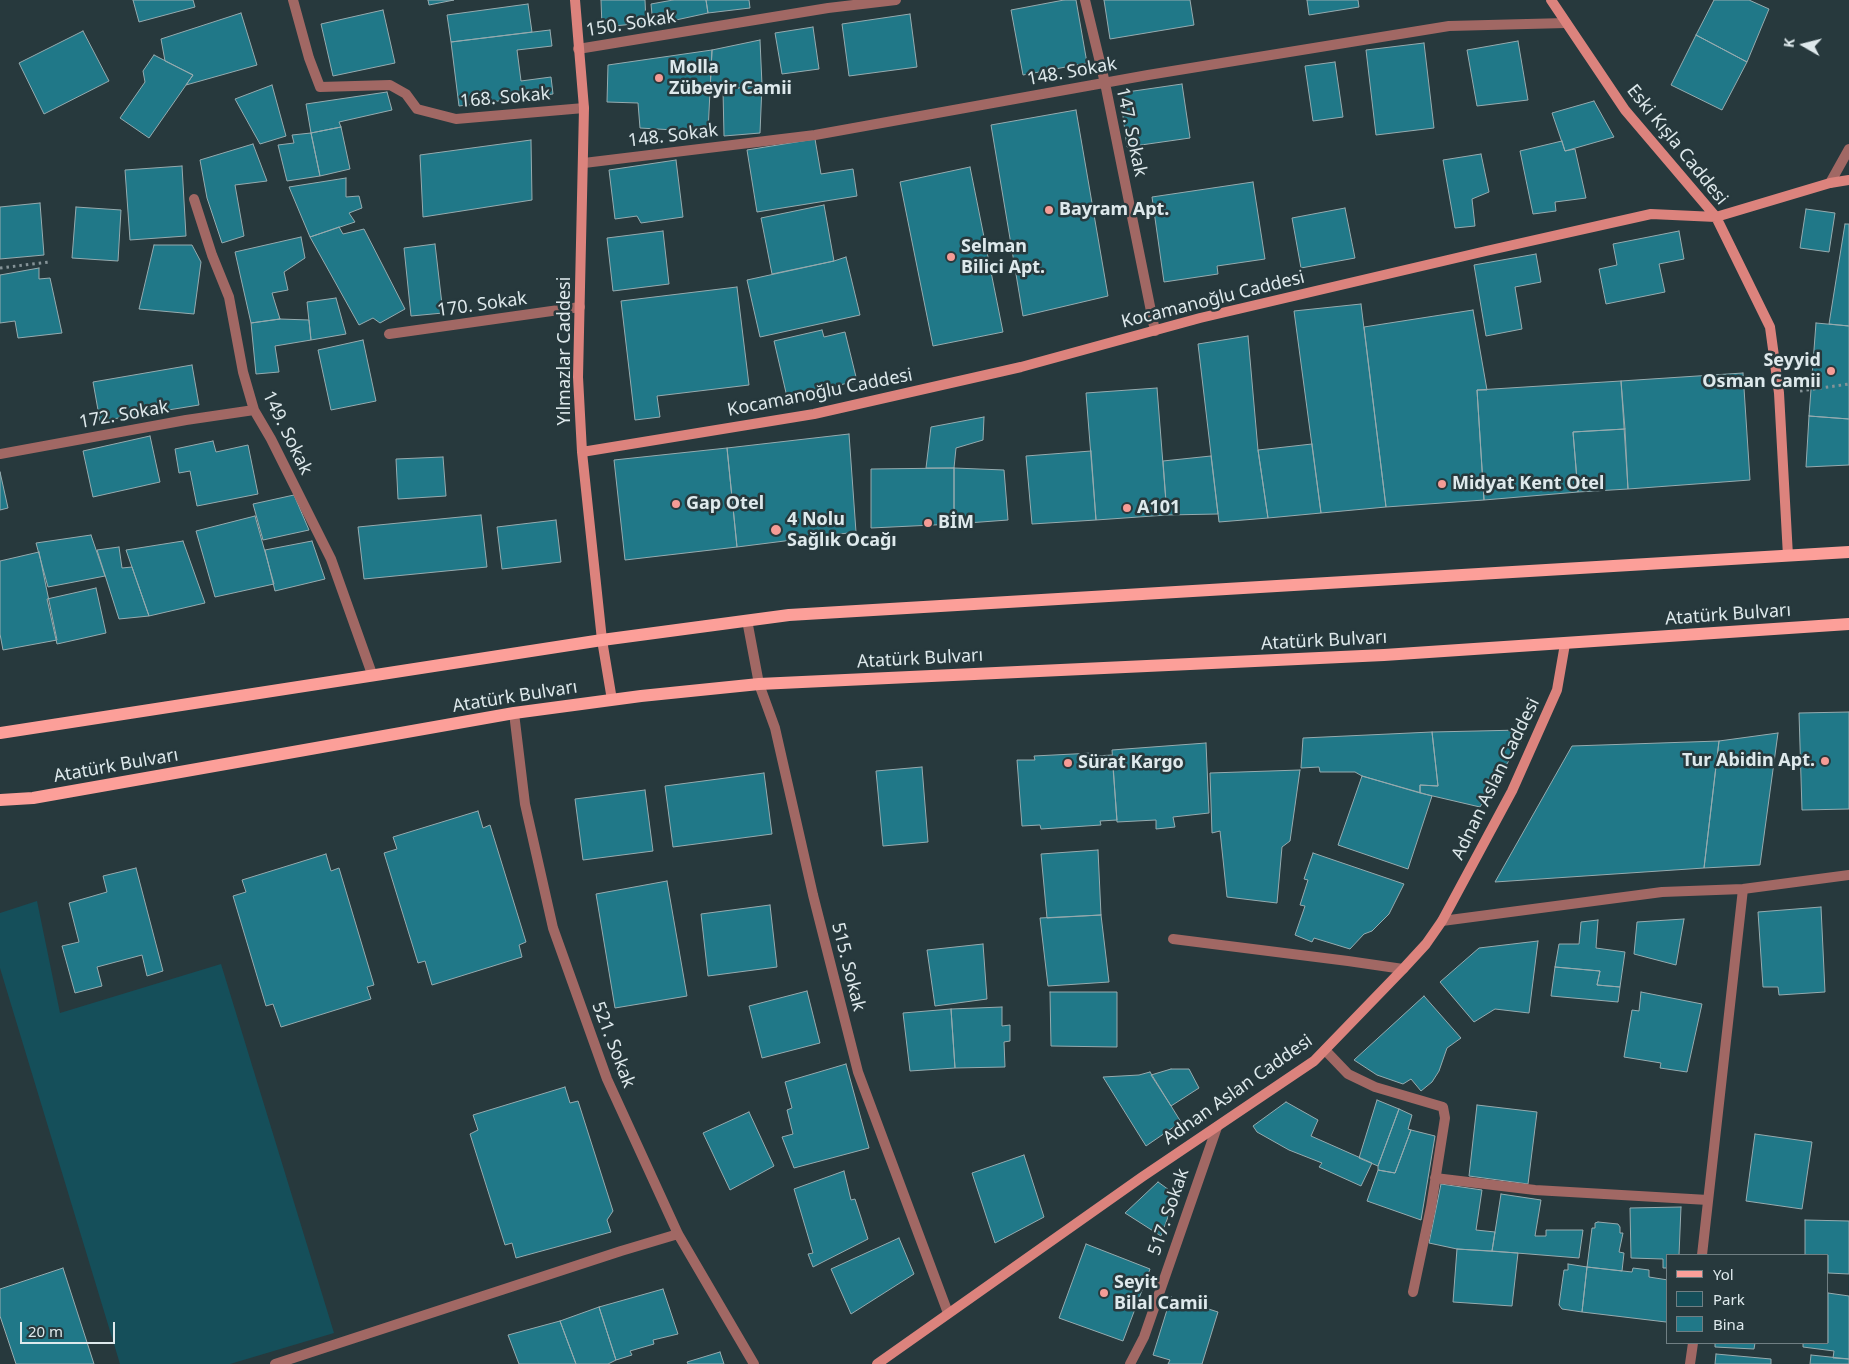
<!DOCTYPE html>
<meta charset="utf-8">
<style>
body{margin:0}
#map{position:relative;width:1849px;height:1364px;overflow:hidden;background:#27393d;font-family:"Noto Sans",sans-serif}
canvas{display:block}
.legend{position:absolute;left:1666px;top:1254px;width:162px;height:90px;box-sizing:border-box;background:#27393d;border:1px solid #707f83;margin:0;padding:6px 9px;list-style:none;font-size:15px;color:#dee9ec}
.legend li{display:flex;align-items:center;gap:10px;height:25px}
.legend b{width:25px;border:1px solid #707f83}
.north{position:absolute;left:1779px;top:20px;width:50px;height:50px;-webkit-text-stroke:4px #27393d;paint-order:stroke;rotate:278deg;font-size:14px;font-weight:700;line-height:20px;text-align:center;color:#dee9ec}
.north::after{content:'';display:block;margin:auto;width:18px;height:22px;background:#dee9ec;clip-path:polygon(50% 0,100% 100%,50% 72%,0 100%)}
.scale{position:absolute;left:20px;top:1322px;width:95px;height:22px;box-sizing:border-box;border:2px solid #dee9ec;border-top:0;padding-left:6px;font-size:15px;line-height:18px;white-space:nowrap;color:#dee9ec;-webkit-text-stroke:4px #27393d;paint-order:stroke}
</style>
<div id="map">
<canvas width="1849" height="1364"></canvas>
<ul class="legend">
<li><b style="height:6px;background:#fc9f99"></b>Yol</li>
<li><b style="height:14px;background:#154f5a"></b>Park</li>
<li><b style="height:14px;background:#207888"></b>Bina</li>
</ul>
<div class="north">K</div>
<div class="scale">20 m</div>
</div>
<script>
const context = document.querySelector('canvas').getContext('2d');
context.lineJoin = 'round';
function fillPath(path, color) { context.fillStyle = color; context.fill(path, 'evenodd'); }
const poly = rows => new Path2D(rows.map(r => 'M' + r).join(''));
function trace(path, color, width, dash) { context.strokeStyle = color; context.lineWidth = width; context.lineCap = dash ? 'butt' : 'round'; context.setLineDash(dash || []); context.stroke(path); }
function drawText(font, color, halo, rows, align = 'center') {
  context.font = font + ' "Noto Sans",sans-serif'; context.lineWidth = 5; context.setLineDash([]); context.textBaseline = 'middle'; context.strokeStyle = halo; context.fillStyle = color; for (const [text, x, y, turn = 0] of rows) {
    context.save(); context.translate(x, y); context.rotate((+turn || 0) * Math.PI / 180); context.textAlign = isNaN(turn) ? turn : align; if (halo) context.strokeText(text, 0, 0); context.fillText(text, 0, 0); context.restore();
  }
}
fillPath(poly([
 [37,901,60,1013,221,964,334,1333,230,1364,120,1364,0,968,0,913]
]), '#154f5a');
const building = poly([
 [133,0,193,0,195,7,139,22,133,0],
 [428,0,454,0,429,5,428,0],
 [601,0,645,0,646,23,602,27,601,0],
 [673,0,706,0,708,13,653,25,651,4,673,0],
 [706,0,749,0,750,8,708,13,706,0],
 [1064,0,1076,0,1087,63,1023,75,1011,10,1064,0],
 [1104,0,1190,0,1194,25,1110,39,1104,0],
 [1307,0,1358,0,1359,7,1309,15,1307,0],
 [1714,0,1749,0,1769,9,1747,62,1696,35,1714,0],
 [528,4,532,32,451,42,447,15,528,4],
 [383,10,395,63,333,76,321,24,383,10],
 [241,13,257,65,186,85,193,75,165,61,161,39,241,13],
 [910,14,917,67,849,76,842,24,910,14],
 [813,27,819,69,782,74,775,33,813,27],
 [550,30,552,46,517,50,521,81,551,77,553,94,459,106,451,42,550,30],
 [83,31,109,81,44,114,19,63,83,31],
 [1696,35,1747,62,1722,110,1671,85,1696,35],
 [760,40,762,85,710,91,712,50,760,40],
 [1518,41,1528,100,1477,106,1467,50,1518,41],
 [1424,43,1434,128,1376,135,1366,50,1424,43],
 [712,50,708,132,640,128,638,103,607,102,608,65,712,50],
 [154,55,193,75,149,138,120,118,145,82,143,71,154,55],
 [1335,62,1343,117,1313,121,1305,66,1335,62],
 [1182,84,1190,138,1127,147,1120,93,1182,84],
 [272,85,286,136,260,144,235,99,272,85],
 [762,85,760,133,724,136,723,90,762,85],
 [387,92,392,110,339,122,341,127,311,133,306,104,387,92],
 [1594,101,1614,137,1565,151,1552,113,1594,101],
 [1076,110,1108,296,1023,316,991,125,1076,110],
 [341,127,350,169,320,176,311,133,341,127],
 [311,133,320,176,287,181,278,145,294,143,292,135,311,133],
 [815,139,821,174,853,169,857,196,757,212,747,150,815,139],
 [531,140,532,200,423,217,420,155,531,140],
 [1562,141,1565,151,1575,149,1586,198,1555,202,1556,211,1533,214,1520,151,1562,141],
 [253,144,267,181,235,185,244,236,222,243,207,198,200,160,253,144],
 [1481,154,1489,192,1472,199,1475,226,1455,228,1443,160,1481,154],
 [676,160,683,217,641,223,637,216,615,219,609,170,676,160],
 [182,166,186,236,130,240,125,170,182,166],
 [970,167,1003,332,933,346,900,182,970,167],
 [346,178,346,197,359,196,362,208,349,213,355,222,310,237,289,187,346,178],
 [1253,182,1265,259,1217,266,1218,274,1164,282,1152,197,1253,182],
 [40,203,44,255,0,259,0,207,40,203],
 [824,205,834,261,772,274,761,218,824,205],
 [76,207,121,210,118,261,72,258,76,207],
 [1345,208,1355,258,1301,268,1292,218,1345,208],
 [1806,209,1835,213,1829,252,1800,248,1806,209],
 [1845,224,1849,224,1849,326,1829,324,1845,224],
 [339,227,343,234,364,229,405,309,380,323,373,318,359,325,310,237,339,227],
 [663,231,669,284,613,291,607,238,663,231],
 [1679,231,1684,259,1659,264,1665,292,1606,304,1599,269,1617,265,1613,244,1679,231],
 [301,237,305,258,284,272,288,290,272,293,280,319,251,323,235,252,301,237],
 [435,244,443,313,411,316,404,248,435,244],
 [154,245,192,245,201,262,194,314,139,309,154,245],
 [1536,254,1541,282,1515,287,1522,329,1486,336,1474,265,1536,254],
 [846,257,860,315,760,337,747,280,834,261,846,257],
 [39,268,39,279,50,278,62,333,18,338,15,321,0,323,0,275,39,268],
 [737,287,749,385,657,396,660,417,635,420,621,301,737,287],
 [336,298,346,334,311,340,307,302,336,298],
 [1361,304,1386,507,1321,513,1294,311,1361,304],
 [1473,310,1487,390,1477,390,1484,500,1386,507,1364,327,1473,310],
 [280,319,309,320,311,340,275,346,279,372,256,374,251,323,280,319],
 [1816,323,1849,326,1849,419,1809,416,1816,323],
 [822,330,824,337,845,332,857,381,787,397,774,341,822,330],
 [1248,336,1258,450,1268,518,1219,522,1198,344,1248,336],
 [363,340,376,401,331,410,318,350,363,340],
 [192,365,199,405,100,421,93,382,192,365],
 [1743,373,1750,480,1628,489,1621,381,1743,373],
 [1621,381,1625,429,1573,432,1578,492,1484,500,1477,390,1621,381],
 [1157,388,1167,515,1096,520,1086,393,1157,388],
 [1809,416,1849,419,1849,465,1806,467,1809,416],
 [984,417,983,440,956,448,954,468,926,468,931,427,984,417],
 [1625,429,1628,489,1578,492,1573,432,1625,429],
 [849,434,856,532,737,547,727,448,849,434],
 [150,436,160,482,93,497,83,451,150,436],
 [213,441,216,452,248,445,258,494,197,506,190,471,179,473,175,449,213,441],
 [1312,444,1321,513,1268,518,1258,450,1312,444],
 [727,448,737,547,625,560,614,460,727,448],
 [1091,451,1096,520,1032,524,1026,456,1091,451],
 [1211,456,1218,514,1167,515,1163,461,1211,456],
 [443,457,446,496,398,499,396,459,443,457],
 [954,468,954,524,871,528,871,469,954,468],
 [954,468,1004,470,1008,520,954,524,954,468],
 [0,472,8,508,0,510,0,472],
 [294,495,309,530,263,540,253,504,294,495],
 [481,515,487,567,364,579,358,527,481,515],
 [255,516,274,584,215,597,196,531,255,516],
 [556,520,561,562,502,569,497,527,556,520],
 [91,535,105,576,48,587,36,543,91,535],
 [183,541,205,603,149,616,126,550,183,541],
 [312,541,325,579,275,591,265,550,312,541],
 [119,547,122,568,132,567,149,616,119,619,97,550,119,547],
 [39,552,57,640,3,650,0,634,0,561,39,552],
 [96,588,106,633,57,644,47,599,96,588],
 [1849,712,1849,809,1802,810,1799,713,1849,712],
 [1522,730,1525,735,1480,807,1420,793,1420,785,1438,786,1432,732,1522,730],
 [1432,732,1438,786,1420,785,1420,793,1362,776,1355,772,1320,772,1319,767,1301,768,1303,738,1432,732],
 [1778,733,1760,865,1704,868,1719,741,1778,733],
 [1719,741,1704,868,1495,882,1572,746,1719,741],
 [1206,743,1209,813,1173,817,1175,827,1156,829,1156,820,1117,822,1112,750,1206,743],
 [1093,753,1094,756,1112,755,1117,820,1100,821,1101,825,1041,829,1040,825,1022,826,1017,760,1035,760,1034,756,1093,753],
 [922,767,928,842,883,846,876,771,922,767],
 [1300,770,1290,841,1282,847,1277,903,1227,897,1220,831,1212,833,1210,773,1300,770],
 [764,773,772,834,673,847,665,786,764,773],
 [1362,776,1432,796,1408,869,1338,845,1362,776],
 [645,790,653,851,583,860,575,799,645,790],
 [478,811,483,828,490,825,526,942,519,945,522,957,432,985,425,961,418,963,384,853,397,849,393,837,478,811],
 [1098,850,1101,915,1047,918,1041,854,1098,850],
 [1313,853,1404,884,1389,914,1372,931,1364,934,1350,949,1314,938,1312,942,1295,935,1305,906,1300,905,1308,880,1304,879,1313,853],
 [326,854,331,871,339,868,374,985,367,987,371,999,281,1027,273,1004,266,1006,233,896,246,892,242,880,326,854],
 [136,868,163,971,147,976,142,955,97,967,102,986,75,993,62,946,79,942,69,903,107,892,103,876,136,868],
 [667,881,687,996,615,1008,596,894,667,881],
 [770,905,777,967,708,976,701,914,770,905],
 [1821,907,1825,992,1779,995,1778,987,1763,987,1758,912,1821,907],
 [1101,915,1109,982,1048,986,1040,918,1101,915],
 [1684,919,1676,965,1634,954,1637,922,1684,919],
 [1598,920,1596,948,1625,952,1620,987,1597,985,1600,971,1555,967,1559,944,1579,944,1581,922,1598,920],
 [1538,941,1529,1013,1495,1009,1474,1022,1440,982,1479,948,1538,941],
 [983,944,987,999,935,1006,927,950,983,944],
 [1555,967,1600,971,1597,985,1620,987,1618,1002,1551,996,1555,967],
 [807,991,820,1043,762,1058,749,1006,807,991],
 [1050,992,1117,992,1117,1047,1051,1046,1050,992],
 [1641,992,1702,1004,1687,1072,1660,1068,1661,1063,1624,1057,1632,1010,1639,1011,1641,992],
 [1424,996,1461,1038,1447,1048,1439,1071,1432,1082,1421,1091,1411,1079,1403,1084,1377,1075,1354,1060,1424,996],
 [1002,1007,1002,1026,1010,1025,1010,1041,1004,1042,1005,1067,955,1068,951,1009,1002,1007],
 [951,1009,955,1068,910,1071,903,1013,951,1009],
 [846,1064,869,1148,794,1168,782,1137,793,1134,787,1110,792,1108,785,1082,846,1064],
 [1171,1069,1189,1069,1199,1088,1171,1106,1151,1075,1171,1069],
 [1150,1072,1181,1122,1146,1146,1103,1077,1139,1075,1150,1072],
 [565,1087,570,1103,578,1101,613,1211,607,1220,611,1232,516,1258,512,1243,505,1245,470,1134,478,1130,473,1115,565,1087],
 [1377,1100,1399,1109,1378,1166,1359,1158,1377,1100],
 [1286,1102,1318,1120,1311,1136,1372,1163,1361,1186,1319,1167,1322,1163,1289,1150,1257,1132,1253,1126,1286,1102],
 [1477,1105,1537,1112,1528,1184,1469,1176,1477,1105],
 [1399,1109,1412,1115,1408,1129,1411,1130,1395,1173,1378,1170,1378,1166,1399,1109],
 [749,1112,774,1166,730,1190,703,1133,749,1112],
 [1411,1130,1435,1136,1421,1220,1367,1201,1378,1170,1395,1173,1411,1130],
 [1755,1134,1812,1142,1802,1209,1746,1201,1755,1134],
 [1024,1155,1044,1217,995,1243,972,1173,1024,1155],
 [844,1171,851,1200,855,1199,868,1239,813,1267,808,1254,813,1253,794,1189,844,1171],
 [1158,1182,1176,1195,1161,1236,1125,1213,1158,1182],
 [1441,1184,1482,1190,1476,1230,1495,1232,1492,1251,1457,1249,1429,1243,1441,1184],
 [1501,1194,1541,1200,1535,1236,1546,1236,1546,1230,1583,1230,1579,1258,1492,1251,1501,1194],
 [1681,1207,1679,1255,1668,1255,1668,1268,1663,1268,1663,1259,1631,1258,1630,1208,1681,1207],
 [1805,1220,1849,1221,1849,1274,1828,1273,1828,1255,1805,1255,1805,1220],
 [1598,1222,1618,1224,1620,1227,1620,1233,1623,1233,1619,1252,1624,1253,1622,1271,1587,1267,1592,1228,1595,1228,1595,1223,1598,1222],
 [899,1238,914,1274,851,1314,831,1269,899,1238],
 [1086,1244,1150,1269,1123,1341,1059,1318,1086,1244],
 [1457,1249,1518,1253,1512,1306,1453,1302,1457,1249],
 [1568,1264,1587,1267,1582,1312,1562,1309,1559,1305,1564,1270,1568,1270,1568,1264],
 [1587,1267,1632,1272,1633,1268,1649,1270,1649,1277,1668,1280,1668,1321,1666,1322,1582,1312,1587,1267],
 [63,1268,94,1364,16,1364,0,1316,0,1289,63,1268],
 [663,1289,678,1334,653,1340,654,1344,630,1351,632,1355,616,1360,599,1307,663,1289],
 [1828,1293,1849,1296,1849,1359,1833,1358,1834,1351,1803,1347,1803,1343,1828,1343,1828,1293],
 [1171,1297,1218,1312,1202,1364,1168,1364,1170,1360,1153,1355,1171,1297],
 [599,1307,616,1360,608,1364,576,1364,560,1321,599,1307],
 [560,1321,576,1364,519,1364,508,1335,560,1321],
 [1715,1343,1755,1343,1754,1349,1715,1347,1715,1343],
 [720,1352,724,1364,688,1364,687,1362,720,1352],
 [1716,1354,1771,1359,1771,1364,1715,1364,1716,1354],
 [1811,1355,1849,1359,1849,1364,1810,1364,1811,1355]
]);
fillPath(building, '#207888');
trace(building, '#96abaf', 1);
trace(poly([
 [0,268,49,262],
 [1800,391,1849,384]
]), '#859397', 3, [2.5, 4]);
trace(poly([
 [1173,939,1348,961,1403,969]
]), '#a16864', 10);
trace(poly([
 [293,0,309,58,320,87,390,85,406,94,417,109,456,119,584,108],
 [1085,0,1105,83,1155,331],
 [578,49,828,8,896,0],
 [584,163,815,135,1148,75,1449,26,1566,23],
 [1830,183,1849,149],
 [194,199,212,255,229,297,243,372,254,410,271,439,331,559,372,674],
 [389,334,580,307],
 [0,454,186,420,254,410],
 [747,620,759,684,775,728,813,895,858,1072,948,1313],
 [514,713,525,804,553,928,607,1079,678,1234,754,1364],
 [1442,921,1662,892,1743,889,1849,875],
 [1325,1050,1348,1074,1375,1087,1443,1107,1445,1118,1431,1207,1413,1292],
 [1435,1178,1535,1190,1708,1200],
 [1702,1255,1743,889],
 [275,1364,621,1251,678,1234],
 [1130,1364,1144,1337,1217,1127],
 [1690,1364,1693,1343]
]), '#a16864', 10);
trace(poly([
 [575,0,584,108,578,377,582,452,602,640,612,700],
 [1551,0,1625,110,1716,217,1770,327,1779,393,1788,556],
 [582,452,814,414,1021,367,1200,318,1486,251,1651,214,1716,217,1830,183,1849,180],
 [877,1364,1142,1177,1314,1061,1403,969,1426,944,1442,921,1512,791,1557,690,1565,644]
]), '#dc837d', 10);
trace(poly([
 [0,733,602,640,789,615,1849,552],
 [0,800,33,798,514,713,641,696,759,684,1384,655,1849,624]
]), '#fc9f99', 12);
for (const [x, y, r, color] of [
 [659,78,5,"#f59c96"],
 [1049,210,5,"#f59c96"],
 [951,257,5,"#f59c96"],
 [1831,371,5,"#f59c96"],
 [1442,484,5,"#f59c96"],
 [676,504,5,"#f59c96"],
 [1127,508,5,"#f59c96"],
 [928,523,5,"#f59c96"],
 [776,530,6,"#f59c96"],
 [1825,761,5,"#f59c96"],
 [1068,763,5,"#f59c96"],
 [1104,1293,5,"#f59c96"]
]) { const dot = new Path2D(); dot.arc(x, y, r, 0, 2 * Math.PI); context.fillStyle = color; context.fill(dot); trace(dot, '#27393d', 2); }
drawText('18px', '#dee9ec', '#27393d', [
 ["150. Sokak",631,24,-9],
 ["148. Sokak",1072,72,-10],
 ["168. Sokak",505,98,-5],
 ["147. Sokak",1131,132,78],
 ["148. Sokak",673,136,-7],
 ["Eski Kışla Caddesi",1677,145,51],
 ["Kocamanoğlu Caddesi",1213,300,-14],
 ["170. Sokak",482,305,-8],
 ["Yılmazlar Caddesi",565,351,-90],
 ["Kocamanoğlu Caddesi",820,393,-11],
 ["172. Sokak",124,415,-10],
 ["149. Sokak",287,433,64],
 ["Atatürk Bulvarı",1728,615,-4],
 ["Atatürk Bulvarı",1324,641,-3],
 ["Atatürk Bulvarı",920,659,-3],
 ["Atatürk Bulvarı",515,697,-9],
 ["Atatürk Bulvarı",116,766,-10],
 ["Adnan Aslan Caddesi",1496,779,-64],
 ["515. Sokak",848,967,76],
 ["521. Sokak",613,1045,69],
 ["Adnan Aslan Caddesi",1238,1090,-35],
 ["517. Sokak",1169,1212,-71]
]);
drawText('bold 18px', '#dee9ec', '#27393d', [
 ["Molla",669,68],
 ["Zübeyir Camii",669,89],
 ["Bayram Apt.",1059,210],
 ["Selman",961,247],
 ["Bilici Apt.",961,268],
 ["Seyyid",1821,361,"right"],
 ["Osman Camii",1821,382,"right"],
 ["Midyat Kent Otel",1452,484],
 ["Gap Otel",686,504],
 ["A101",1137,508],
 ["4 Nolu",787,520],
 ["Sağlık Ocağı",787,541],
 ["BİM",938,523],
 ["Tur Abidin Apt.",1815,761,"right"],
 ["Sürat Kargo",1078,763],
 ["Seyit",1114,1283],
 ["Bilal Camii",1114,1304]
], 'left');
</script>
